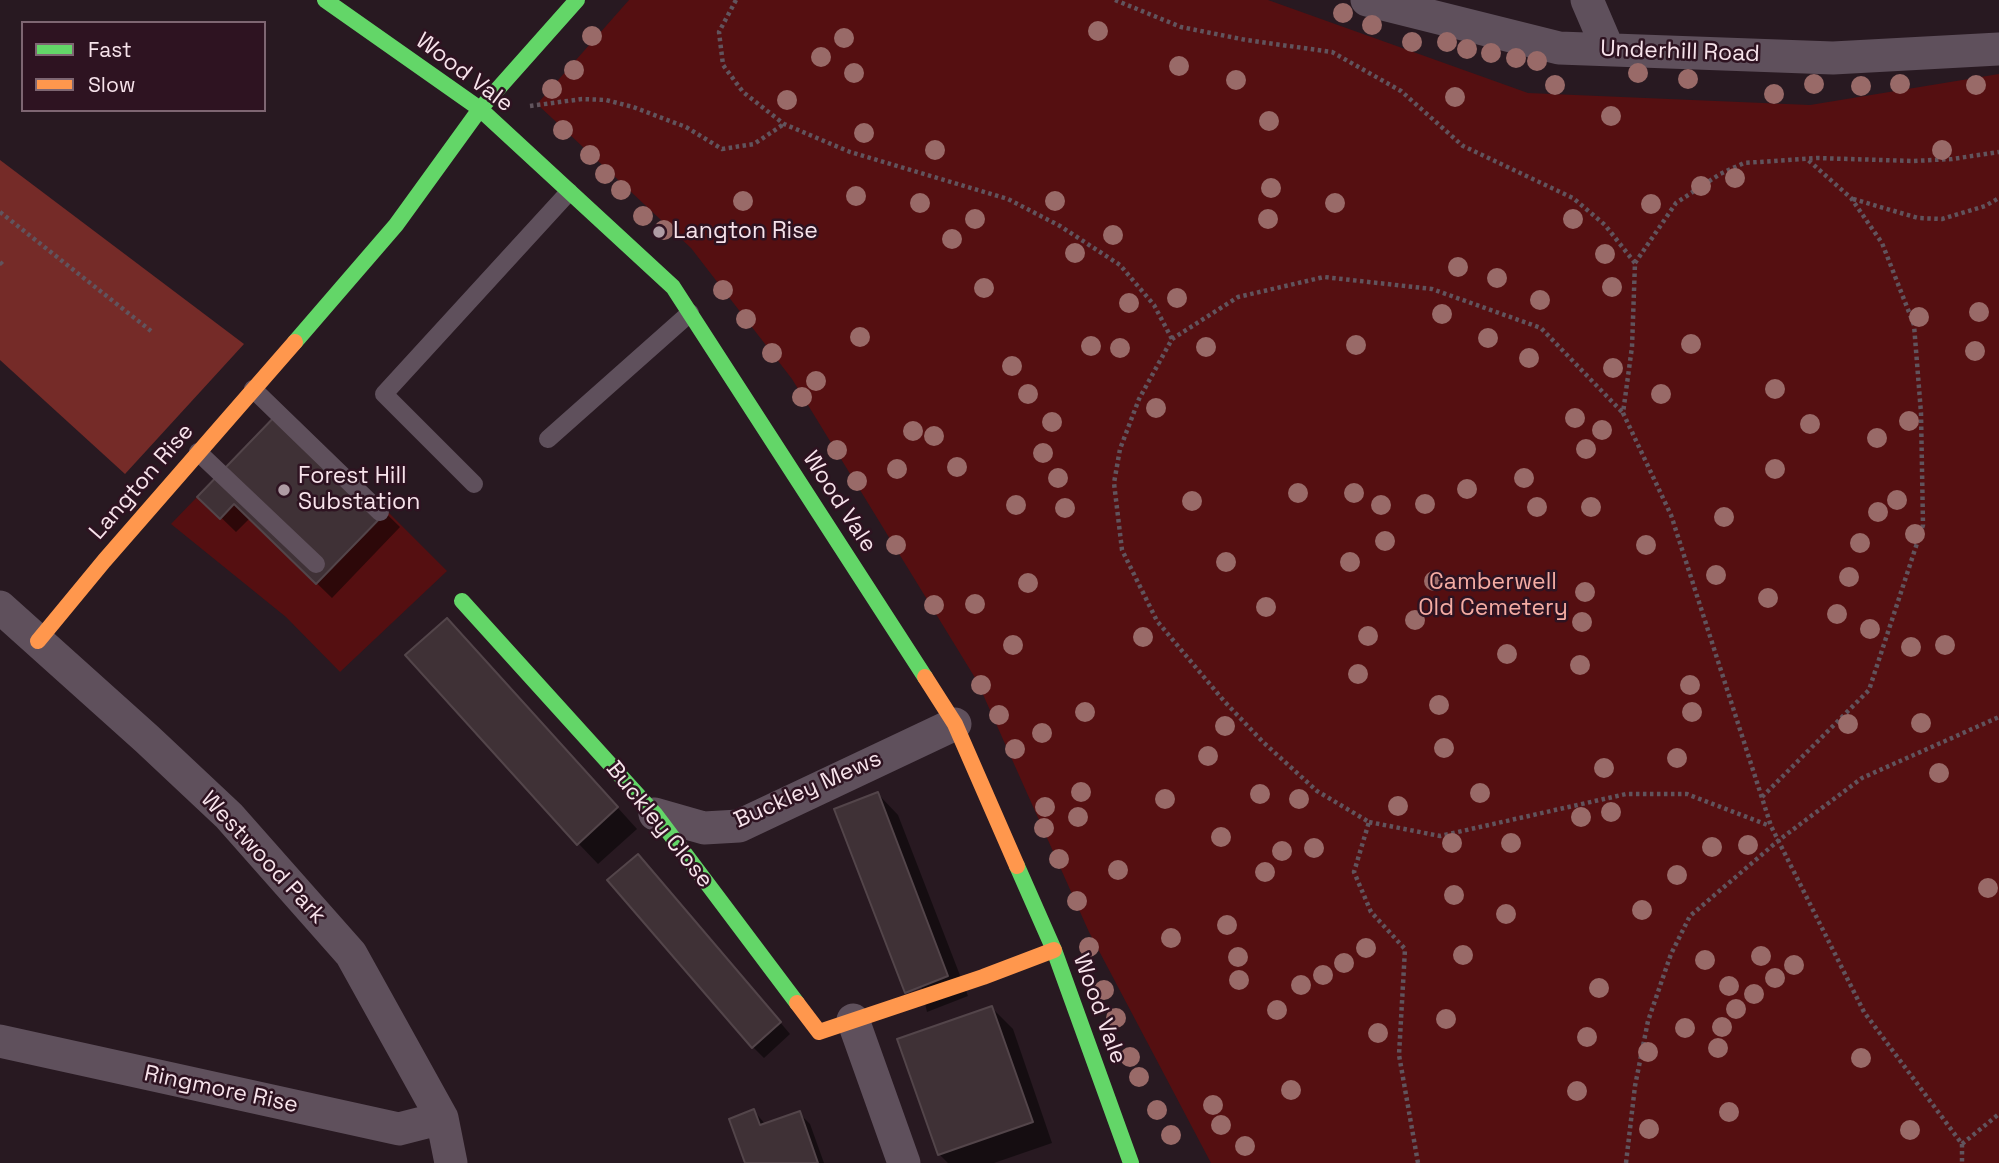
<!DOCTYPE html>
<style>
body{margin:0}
#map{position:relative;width:1999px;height:1163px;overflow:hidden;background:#281921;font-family:"Space Grotesk",sans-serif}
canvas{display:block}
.legend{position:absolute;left:21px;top:21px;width:245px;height:91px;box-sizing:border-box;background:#2e1321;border:2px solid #7e6672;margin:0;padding:9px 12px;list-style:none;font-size:21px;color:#f7e3eb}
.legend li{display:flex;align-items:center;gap:14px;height:35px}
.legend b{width:35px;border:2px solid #7e6672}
</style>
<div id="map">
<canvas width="1999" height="1163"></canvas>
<ul class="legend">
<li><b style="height:9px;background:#63d668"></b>Fast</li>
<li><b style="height:9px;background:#ff974d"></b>Slow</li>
</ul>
</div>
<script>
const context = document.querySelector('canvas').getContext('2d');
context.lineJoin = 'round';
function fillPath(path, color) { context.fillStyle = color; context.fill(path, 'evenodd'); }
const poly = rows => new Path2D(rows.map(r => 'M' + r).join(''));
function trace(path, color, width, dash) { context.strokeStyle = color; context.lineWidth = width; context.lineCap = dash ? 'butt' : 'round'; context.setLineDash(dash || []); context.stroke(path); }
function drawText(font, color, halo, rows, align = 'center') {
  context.font = font + ' "Space Grotesk",sans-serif'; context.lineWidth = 5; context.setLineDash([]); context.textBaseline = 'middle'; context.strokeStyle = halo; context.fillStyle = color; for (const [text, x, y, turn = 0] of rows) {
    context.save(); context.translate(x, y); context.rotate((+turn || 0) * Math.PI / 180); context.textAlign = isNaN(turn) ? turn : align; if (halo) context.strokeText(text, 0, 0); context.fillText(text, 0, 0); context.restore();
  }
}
fillPath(poly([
 [629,0,1268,0,1528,93,1810,105,1999,74,1999,1163,1211,1163,1089,932,977,681,792,379,691,248,537,104],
 [197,497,220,519,234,504,316,584,387,511,447,571,340,672,286,617,171,524]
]), '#550f11');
fillPath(poly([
 [0,160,244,344,125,474,0,360]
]), '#752b28');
fillPath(poly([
 [282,412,400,527,332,598,250,518,236,532,200,497],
 [467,641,637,829,598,864,578,843],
 [878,794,898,815,968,996,927,1012],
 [649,867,790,1034,764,1058,753,1047],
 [992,1008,1013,1029,1052,1143,994,1163,948,1163,939,1154],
 [754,1111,766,1125,799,1113,810,1124,824,1163,747,1163]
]), '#0007');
const building = poly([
 [282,409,387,511,316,584,234,504,220,519,197,497,282,409],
 [447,618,618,807,577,845,405,655,447,618],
 [878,792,948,976,905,993,834,809,878,792],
 [638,854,781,1022,752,1048,607,880,638,854],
 [992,1006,1033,1122,938,1155,897,1039,992,1006],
 [754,1109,760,1125,800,1111,818,1163,745,1163,729,1119,754,1109]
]);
fillPath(building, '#3f3136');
trace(building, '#53454a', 2);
trace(poly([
 [736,0,719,32,723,65,743,92,784,124,850,152,1008,199,1060,226,1120,265,1154,305,1172,339],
 [1115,0,1181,27,1246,40,1332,52,1401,91,1463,146,1573,198,1605,225,1635,263,1632,347,1623,413,1671,515,1771,826,1864,1012,1962,1144,1962,1163],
 [530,106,582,99,606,100,633,107,686,127,722,149,754,144,784,124],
 [1853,199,1918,218,1942,219,1985,206,1999,198],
 [0,212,151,331],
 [0,262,3,265],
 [1635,263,1676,203,1720,174,1744,163,1817,158,1913,161,1952,159,1999,152],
 [1762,797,1869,690,1923,525,1921,413,1914,325,1882,243,1851,198,1807,159],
 [1369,822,1440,836,1626,794,1687,794,1770,826],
 [1962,1144,1999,1114],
 [1418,1163,1399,1055,1405,949,1371,912,1354,872,1369,822,1317,791,1263,742,1224,701,1157,621,1122,550,1114,483,1120,449,1139,399,1172,339,1238,297,1324,277,1432,289,1541,328,1623,413],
 [1626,1163,1635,1086,1648,1021,1671,954,1690,916,1779,840,1862,778,1999,717]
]), '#61545d', 4.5, [3.5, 3.5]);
trace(poly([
 [253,389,380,512],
 [548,439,690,313],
 [198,452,316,564],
 [474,484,384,394,569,192]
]), '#5f505c', 18);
trace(poly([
 [1367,0,1559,48,1833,58,1999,49],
 [1587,0,1608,49],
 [0,607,147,739,229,816,351,954,442,1118,451,1163],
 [655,814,704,828,739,826,955,724],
 [853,1020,904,1163],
 [0,1041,399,1129,442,1118]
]), '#5f505c', 33);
trace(poly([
 [325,0,480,109,673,287,925,677],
 [295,342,396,225,480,109,577,0],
 [462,601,655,814,797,1003],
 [1017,866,1054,950,1131,1163]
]), '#63d668', 16);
trace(poly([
 [38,641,104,561,295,342],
 [925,677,955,724,1017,866],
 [797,1003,819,1032,983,977,1054,950]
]), '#ff974d', 16);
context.fillStyle = '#996a68';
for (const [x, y] of [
 [1343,13],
 [1372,25],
 [1098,31],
 [592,36],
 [844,38],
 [1412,42],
 [1447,42],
 [1467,49],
 [1491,53],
 [821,57],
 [1516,58],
 [1537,61],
 [1179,66],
 [574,70],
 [854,73],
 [1638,73],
 [1688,79],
 [1236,80],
 [1814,84],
 [1900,84],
 [1555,85],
 [1976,85],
 [1861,86],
 [552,89],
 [1774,94],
 [1455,97],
 [787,100],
 [1611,116],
 [1269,121],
 [563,130],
 [864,133],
 [935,150],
 [1942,150],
 [590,155],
 [605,174],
 [1735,178],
 [1701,186],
 [1271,188],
 [621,190],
 [856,196],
 [743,201],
 [1055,201],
 [920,203],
 [1335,203],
 [1651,204],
 [643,216],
 [975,219],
 [1268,219],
 [1573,219],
 [664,230],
 [1113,235],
 [952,239],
 [1075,253],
 [1605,254],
 [1458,267],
 [1497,278],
 [1612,287],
 [984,288],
 [723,290],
 [1177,298],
 [1540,300],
 [1129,303],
 [1979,312],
 [1442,314],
 [1919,317],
 [746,319],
 [860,337],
 [1488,338],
 [1691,344],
 [1356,345],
 [1091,346],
 [1206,347],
 [1120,348],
 [1975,351],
 [772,353],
 [1529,358],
 [1012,366],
 [1613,368],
 [816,381],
 [1775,389],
 [1028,394],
 [1661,394],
 [802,397],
 [1156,408],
 [1575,418],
 [1909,421],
 [1052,422],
 [1810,424],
 [1602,430],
 [913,431],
 [934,436],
 [1877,438],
 [1586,449],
 [837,450],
 [1043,453],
 [957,467],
 [897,469],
 [1775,469],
 [1058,478],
 [1524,478],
 [857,481],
 [1467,489],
 [1298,493],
 [1354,493],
 [1897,500],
 [1192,501],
 [1425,504],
 [1016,505],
 [1381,505],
 [1537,507],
 [1591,507],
 [1065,508],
 [1878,512],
 [1724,517],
 [1915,534],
 [1385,541],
 [1860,543],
 [896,545],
 [1646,545],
 [1226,562],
 [1350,562],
 [1716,575],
 [1849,577],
 [1434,581],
 [1028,583],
 [1585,592],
 [1768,598],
 [975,604],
 [934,605],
 [1266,607],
 [1837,614],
 [1415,620],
 [1582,622],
 [1870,629],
 [1368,636],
 [1143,637],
 [1013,645],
 [1945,645],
 [1911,647],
 [1507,654],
 [1580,665],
 [1358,674],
 [981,685],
 [1690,685],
 [1439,705],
 [1085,712],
 [1692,712],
 [999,715],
 [1921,723],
 [1848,724],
 [1225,726],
 [1042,733],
 [1444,748],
 [1015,749],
 [1208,756],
 [1677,758],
 [1604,768],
 [1939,773],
 [1081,792],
 [1480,793],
 [1260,794],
 [1165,799],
 [1299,799],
 [1398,806],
 [1045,807],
 [1611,812],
 [1078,817],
 [1581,817],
 [1044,828],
 [1221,837],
 [1452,843],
 [1511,843],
 [1748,845],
 [1712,847],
 [1314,848],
 [1282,851],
 [1059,859],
 [1118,870],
 [1265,872],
 [1677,875],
 [1988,888],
 [1454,895],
 [1077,901],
 [1642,910],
 [1506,914],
 [1227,925],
 [1171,938],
 [1089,947],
 [1366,948],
 [1463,955],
 [1761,956],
 [1238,957],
 [1705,960],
 [1344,963],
 [1794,965],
 [1323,975],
 [1775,978],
 [1239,980],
 [1301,985],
 [1729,986],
 [1599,988],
 [1104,990],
 [1754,994],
 [1736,1009],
 [1277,1010],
 [1116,1018],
 [1446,1019],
 [1722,1027],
 [1685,1028],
 [1378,1033],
 [1587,1037],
 [1718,1048],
 [1648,1052],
 [1130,1057],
 [1861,1058],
 [1139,1077],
 [1291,1090],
 [1577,1091],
 [1213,1105],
 [1157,1110],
 [1729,1112],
 [1221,1125],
 [1649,1129],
 [1910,1130],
 [1171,1135],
 [1245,1146]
]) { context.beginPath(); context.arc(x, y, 10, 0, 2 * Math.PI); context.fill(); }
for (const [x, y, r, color] of [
 [659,232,7,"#af9ca4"],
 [284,490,7,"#af9ca4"]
]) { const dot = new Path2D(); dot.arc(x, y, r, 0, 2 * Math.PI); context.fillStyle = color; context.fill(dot); trace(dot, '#2e1321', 2.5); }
drawText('23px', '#f7e3eb', '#2e1321', [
 ["Underhill Road",1680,52,2],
 ["Wood Vale",464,73,37],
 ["Langton Rise",142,482,-49],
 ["Wood Vale",839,502,57],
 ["Buckley Mews",808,790,-24],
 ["Buckley Close",659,825,51],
 ["Westwood Park",263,858,47],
 ["Wood Vale",1099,1009,70],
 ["Ringmore Rise",221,1090,12]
]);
drawText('23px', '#f7e3eb', '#2e1321', [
 ["Langton Rise",673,232],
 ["Forest Hill",298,477],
 ["Substation",298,503]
], 'left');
drawText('23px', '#f5aca3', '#2e1321', [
 ["Camberwell",1493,583],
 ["Old Cemetery",1493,609]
]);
</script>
